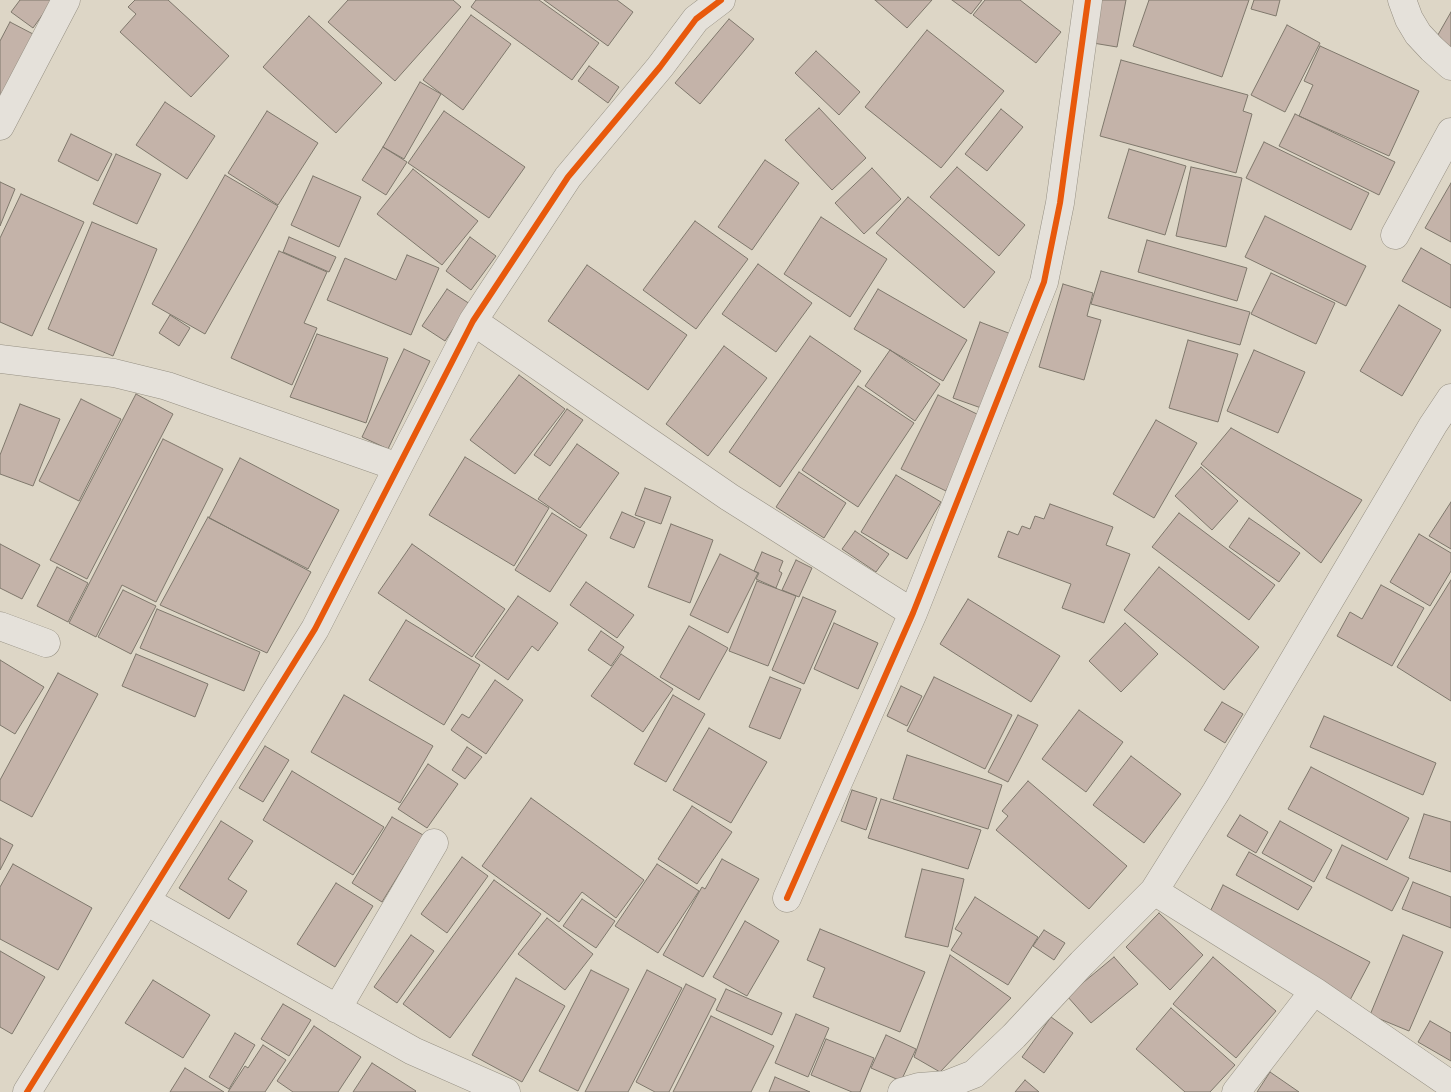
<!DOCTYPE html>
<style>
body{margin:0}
canvas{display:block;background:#ddd6c6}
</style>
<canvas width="1451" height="1092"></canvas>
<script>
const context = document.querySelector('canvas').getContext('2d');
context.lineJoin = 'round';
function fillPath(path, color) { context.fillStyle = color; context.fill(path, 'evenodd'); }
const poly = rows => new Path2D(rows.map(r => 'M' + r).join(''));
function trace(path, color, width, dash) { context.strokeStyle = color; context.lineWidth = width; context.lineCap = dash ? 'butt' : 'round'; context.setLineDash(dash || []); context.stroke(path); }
const building = poly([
 [20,0,53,0,33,28,11,12,20,0],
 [135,0,168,0,229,56,191,97,120,32,136,14,128,7,135,0],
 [348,0,453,0,461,7,395,81,328,22,348,0],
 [476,0,539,0,599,43,572,80,471,7,476,0],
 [544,0,617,0,633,12,608,46,544,0],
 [875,0,932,0,907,28,875,0],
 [952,0,982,0,971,14,952,0],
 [985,0,1020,0,1061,32,1036,63,973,15,985,0],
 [1101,0,1126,0,1117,47,1093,43,1101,0],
 [1149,0,1249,0,1222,77,1133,46,1149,0],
 [1254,0,1280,0,1276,16,1251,9,1254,0],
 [1451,12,1451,49,1435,40,1451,12],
 [471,15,511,44,463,110,423,80,471,15],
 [309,16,382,83,336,133,263,67,309,16],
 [729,19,754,39,700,104,675,83,729,19],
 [10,22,33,34,0,97,0,41,10,22],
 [1287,25,1320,43,1285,112,1251,95,1287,25],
 [927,30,1004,91,941,168,865,107,927,30],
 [1320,46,1419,91,1389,156,1299,116,1313,85,1304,81,1320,46],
 [816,51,860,92,839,115,795,73,816,51],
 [1121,60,1248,95,1243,111,1252,114,1236,173,1100,136,1121,60],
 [589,66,619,87,608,103,578,81,589,66],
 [420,82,441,94,404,159,383,147,420,82],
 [165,102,215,136,187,179,136,145,165,102],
 [819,108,866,158,832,190,785,140,819,108],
 [1001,109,1023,127,987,171,965,154,1001,109],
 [267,111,318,143,278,205,228,173,267,111],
 [444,111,525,167,489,218,408,163,444,111],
 [1295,114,1395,162,1379,195,1279,146,1295,114],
 [71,134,112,154,98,181,58,161,71,134],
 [1264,142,1369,193,1351,230,1246,178,1264,142],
 [383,147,407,162,386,195,362,180,383,147],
 [1129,149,1186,166,1165,235,1108,218,1129,149],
 [116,154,161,174,137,224,93,204,116,154],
 [765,160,799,183,752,250,718,227,765,160],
 [957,167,1025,225,999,256,930,197,957,167],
 [1191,167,1242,178,1226,247,1176,236,1191,167],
 [872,168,901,199,864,234,835,203,872,168],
 [413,169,478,221,442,265,377,214,413,169],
 [225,175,278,206,205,334,152,304,225,175],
 [313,176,361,197,339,247,291,225,313,176],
 [0,182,15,189,0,226,0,182],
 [1451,183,1451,242,1425,228,1451,183],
 [21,194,84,222,32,336,0,322,0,238,21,194],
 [908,197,995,272,964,308,876,233,908,197],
 [1265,216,1366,266,1346,306,1245,257,1265,216],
 [821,217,887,259,850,317,784,274,821,217],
 [695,221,748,259,696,329,643,290,695,221],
 [92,222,157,249,113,356,48,329,92,222],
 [289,237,336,257,329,272,283,252,289,237],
 [470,237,496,256,471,290,446,271,470,237],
 [1147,240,1247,268,1237,301,1138,272,1147,240],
 [1421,248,1451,265,1451,308,1402,281,1421,248],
 [279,251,327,272,304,323,317,328,292,385,231,358,279,251],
 [407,255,439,268,411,335,327,300,345,258,396,280,407,255],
 [758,264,812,303,776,352,722,314,758,264],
 [587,265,687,335,648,390,548,321,587,265],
 [1101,271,1250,312,1240,345,1091,304,1101,271],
 [1271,273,1335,303,1316,344,1251,314,1271,273],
 [1063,284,1093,293,1087,316,1101,320,1084,380,1039,367,1063,284],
 [447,289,470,304,445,341,422,326,447,289],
 [878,289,967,340,943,381,854,329,878,289],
 [1399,305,1441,330,1402,396,1360,371,1399,305],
 [170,315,190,328,179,346,159,333,170,315],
 [980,322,1011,334,984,409,953,398,980,322],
 [317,334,388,358,366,423,290,397,317,334],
 [810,336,861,371,780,487,729,452,810,336],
 [1188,340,1238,354,1218,422,1169,408,1188,340],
 [724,346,767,378,708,456,666,424,724,346],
 [404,349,430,361,388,449,362,437,404,349],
 [890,350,940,384,915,421,865,386,890,350],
 [1254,350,1305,372,1278,433,1227,411,1254,350],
 [519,375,565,409,515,474,470,440,519,375],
 [858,386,914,423,858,507,802,470,858,386],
 [136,394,173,414,87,579,50,560,136,394],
 [938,395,983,417,946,491,901,469,938,395],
 [81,399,121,419,79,501,39,481,81,399],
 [20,404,60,419,33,486,0,474,0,455,20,404],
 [567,409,583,420,550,466,534,455,567,409],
 [1156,420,1197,443,1154,518,1113,494,1156,420],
 [1231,428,1362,500,1321,563,1201,464,1231,428],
 [163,439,223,469,156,602,122,585,96,637,69,623,163,439],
 [577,444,619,473,580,528,538,499,577,444],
 [465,457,549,508,514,566,429,515,465,457],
 [240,458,339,510,308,569,209,518,240,458],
 [1201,467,1238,501,1212,530,1175,496,1201,467],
 [799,472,846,503,824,538,776,507,799,472],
 [896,475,941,502,907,559,861,532,896,475],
 [645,488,671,497,661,524,635,515,645,488],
 [1451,502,1451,549,1429,536,1451,502],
 [1050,504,1113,527,1106,545,1130,554,1104,623,1062,608,1071,584,998,557,1008,531,1018,535,1022,526,1030,529,1035,516,1044,519,1050,504],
 [622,512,645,522,634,548,610,538,622,512],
 [552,513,587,535,550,592,515,570,552,513],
 [1179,513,1275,585,1249,620,1152,547,1179,513],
 [208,517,311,572,267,653,160,605,208,517],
 [1249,518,1300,553,1279,582,1229,547,1249,518],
 [671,524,713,540,690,603,648,587,671,524],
 [855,531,889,554,876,572,842,549,855,531],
 [1419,534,1451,553,1451,571,1430,606,1390,582,1419,534],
 [0,544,40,565,22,599,0,588,0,544],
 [412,544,505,609,472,657,378,593,412,544],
 [762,552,783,561,779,571,782,573,776,588,756,579,759,573,754,571,762,552],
 [720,554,758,573,728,633,690,615,720,554],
 [796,560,812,568,799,597,782,590,796,560],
 [57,567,88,583,68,622,37,606,57,567],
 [1159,567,1259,647,1224,690,1124,610,1159,567],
 [1451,580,1451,701,1397,667,1451,580],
 [757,581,796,596,768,666,729,651,757,581],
 [586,582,634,615,617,638,570,605,586,582],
 [1381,585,1424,608,1392,666,1337,636,1350,612,1362,619,1381,585],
 [123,590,156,606,131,654,98,637,123,590],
 [518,596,558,623,538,651,532,646,508,680,475,657,518,596],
 [803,597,836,611,804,684,772,670,803,597],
 [968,599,1060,656,1031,702,940,644,968,599],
 [157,609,260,652,244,691,140,648,157,609],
 [406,620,480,665,444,725,369,680,406,620],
 [834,623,878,643,858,689,814,669,834,623],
 [1125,623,1158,654,1121,692,1089,661,1125,623],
 [689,626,728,648,699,700,660,677,689,626],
 [601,631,624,647,611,666,588,650,601,631],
 [136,654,208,684,195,717,122,686,136,654],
 [621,654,673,689,643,732,591,696,621,654],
 [0,660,44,687,15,734,0,725,0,660],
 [58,673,98,694,32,817,0,800,0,780,58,673],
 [770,677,801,689,780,739,749,727,770,677],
 [934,677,1012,715,985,769,907,731,934,677],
 [495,680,523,700,486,754,451,730,462,714,469,718,495,680],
 [901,686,922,696,907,726,887,716,901,686],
 [344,695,433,746,400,803,311,752,344,695],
 [673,695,705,714,666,782,634,764,673,695],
 [1222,702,1243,714,1225,743,1204,730,1222,702],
 [1079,710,1123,742,1086,792,1042,759,1079,710],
 [1018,715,1038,725,1008,782,988,772,1018,715],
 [1324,716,1436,763,1423,795,1310,747,1324,716],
 [709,728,767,762,731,823,673,790,709,728],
 [265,746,289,760,263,802,239,788,265,746],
 [467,747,482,757,465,779,452,770,467,747],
 [907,755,1002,785,988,829,893,799,907,755],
 [1131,756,1181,794,1144,843,1093,805,1131,756],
 [428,764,458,784,427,828,398,809,428,764],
 [1311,767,1409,818,1387,860,1288,809,1311,767],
 [292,771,384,827,353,875,263,820,292,771],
 [1028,781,1127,866,1089,909,996,830,1008,816,1002,811,1028,781],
 [852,790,877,798,866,830,841,821,852,790],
 [531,798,644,880,616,918,582,892,559,922,482,866,531,798],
 [881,799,981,830,968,869,868,838,881,799],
 [692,806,732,832,697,884,658,859,692,806],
 [1424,814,1451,822,1451,872,1409,858,1424,814],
 [1240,815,1268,832,1256,853,1227,836,1240,815],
 [392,817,423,835,382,902,352,883,392,817],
 [221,821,253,841,228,879,247,891,229,919,179,888,221,821],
 [1280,821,1332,850,1314,882,1262,853,1280,821],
 [0,838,13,845,0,870,0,838],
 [1342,845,1409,878,1392,911,1326,878,1342,845],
 [1249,852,1312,887,1298,910,1236,875,1249,852],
 [462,857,488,876,447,933,421,914,462,857],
 [722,859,759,879,703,977,663,955,702,887,705,889,722,859],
 [13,864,92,908,58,970,0,939,0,887,13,864],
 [657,864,699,891,658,953,615,926,657,864],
 [922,869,964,879,948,947,905,937,922,869],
 [494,880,541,914,450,1038,403,1004,494,880],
 [1413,882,1451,897,1451,928,1402,909,1413,882],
 [336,883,373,906,335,967,297,944,336,883],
 [1223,885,1370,962,1350,1000,1205,922,1223,885],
 [975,897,1038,937,1008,985,951,950,962,933,955,929,975,897],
 [582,899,615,921,596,948,563,926,582,899],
 [1159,913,1203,955,1170,990,1126,947,1159,913],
 [547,918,593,954,565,990,518,954,547,918],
 [745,921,779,941,747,996,713,977,745,921],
 [820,929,925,972,900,1032,813,997,825,968,807,960,820,929],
 [1044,930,1065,943,1054,960,1033,946,1044,930],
 [411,935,434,951,397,1003,374,987,411,935],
 [1403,935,1443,952,1409,1031,1370,1015,1403,935],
 [0,951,45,977,12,1034,0,1027,0,951],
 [950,955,1011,998,940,1072,914,1057,950,955],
 [1114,957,1138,984,1091,1023,1067,996,1114,957],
 [1213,957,1276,1011,1236,1058,1173,1004,1213,957],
 [591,970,629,989,578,1091,539,1071,591,970],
 [647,970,682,988,628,1092,585,1092,647,970],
 [516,978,565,1006,522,1082,472,1055,516,978],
 [153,980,210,1015,183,1058,125,1023,153,980],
 [686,984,716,999,669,1092,655,1092,636,1082,686,984],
 [726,989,782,1013,772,1035,716,1010,726,989],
 [283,1004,311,1020,289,1056,261,1039,283,1004],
 [1171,1008,1235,1065,1210,1092,1185,1092,1136,1049,1171,1008],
 [796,1014,829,1028,808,1077,775,1063,796,1014],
 [711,1016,774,1046,751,1092,673,1092,711,1016],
 [1051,1017,1073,1033,1044,1073,1022,1057,1051,1017],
 [1430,1021,1451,1033,1451,1061,1418,1042,1430,1021],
 [314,1026,361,1057,338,1092,293,1092,277,1081,314,1026],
 [235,1033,255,1045,229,1089,209,1077,235,1033],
 [886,1035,916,1049,901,1081,871,1068,886,1035],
 [826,1039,874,1058,860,1092,852,1092,811,1075,826,1039],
 [263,1045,286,1060,265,1092,228,1092,245,1066,248,1068,263,1045],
 [372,1063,416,1091,415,1092,353,1092,372,1063],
 [185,1068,224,1092,170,1092,185,1068],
 [1270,1072,1299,1092,1257,1092,1270,1072],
 [775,1077,810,1092,769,1092,775,1077],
 [1025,1080,1039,1092,1015,1092,1025,1080]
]);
fillPath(building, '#c4b3a9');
trace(building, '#7f786c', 1);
const minor = poly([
 [1402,0,1409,19,1418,34,1432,49,1451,66],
 [0,126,66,0],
 [1395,235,1451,132],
 [473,321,729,497,913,613],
 [0,359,114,373,167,386,398,467],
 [0,626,46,643],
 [1154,891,1314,991,1451,1085],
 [787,898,913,613,1044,282,1060,203,1088,0],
 [146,901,413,1051,506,1092],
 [337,1009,434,843],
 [27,1092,315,629,473,321,568,177,660,67,696,19,721,0],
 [902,1092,919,1087,946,1085,974,1074,1014,1036,1082,963,1154,891,1216,792,1433,425,1451,398],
 [1236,1092,1314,991]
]);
trace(minor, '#969083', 29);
trace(minor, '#e5e1da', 28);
trace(poly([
 [787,898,913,613,1044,282,1060,203,1088,0],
 [27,1092,315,629,473,321,568,177,660,67,696,19,721,0]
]), '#e8590c', 6);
</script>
